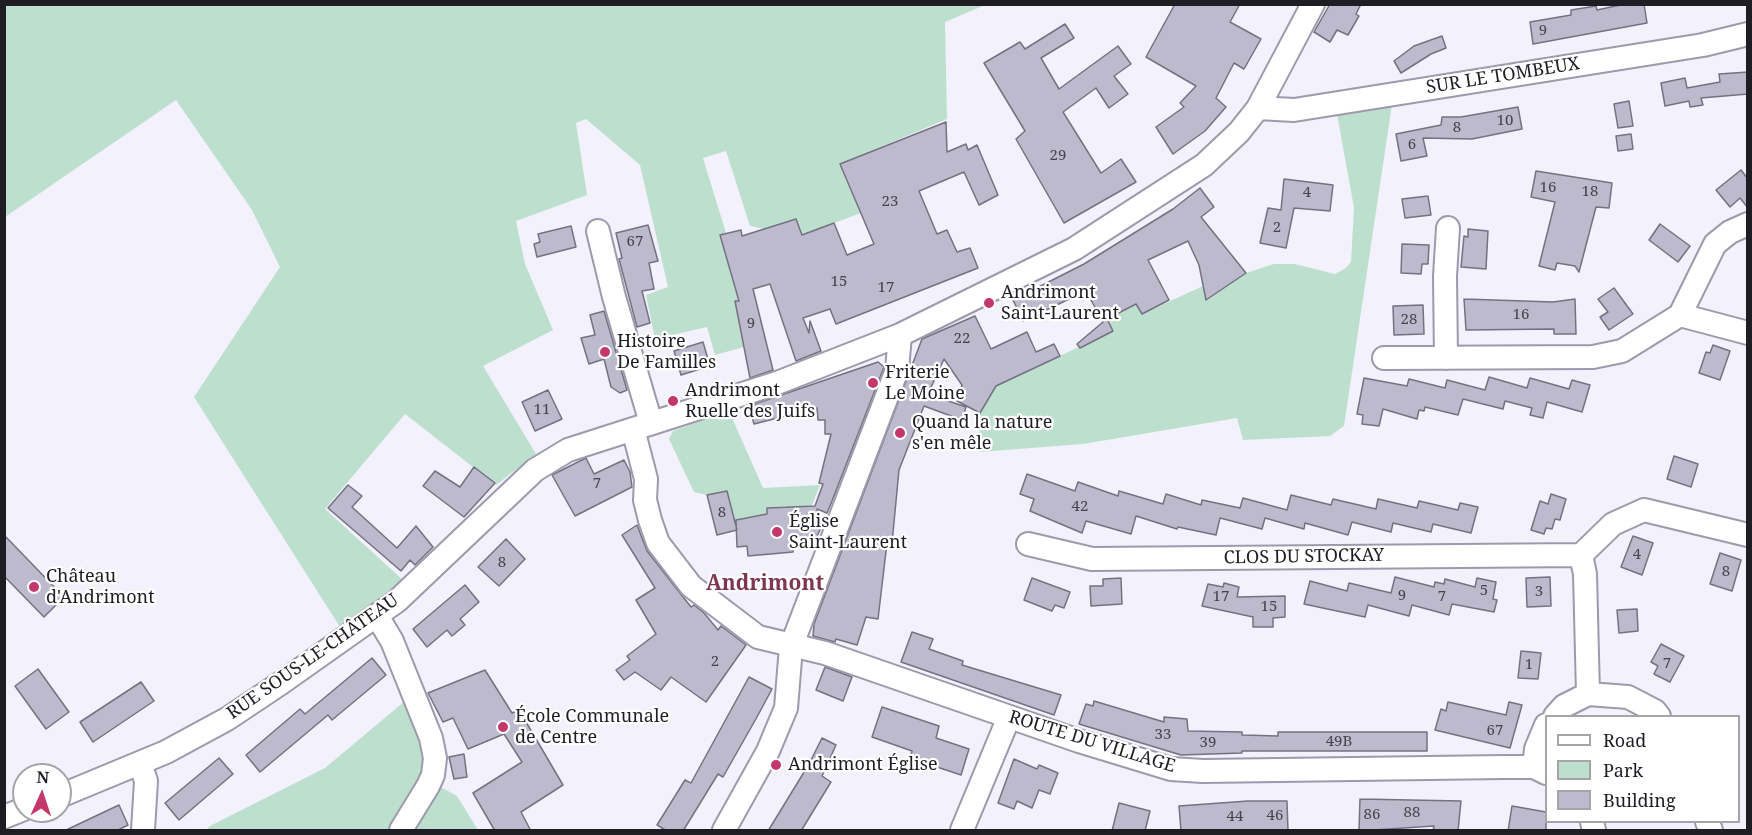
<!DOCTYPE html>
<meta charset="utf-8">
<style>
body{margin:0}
#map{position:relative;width:1752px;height:835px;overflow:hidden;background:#f2f1fc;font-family:"Noto Serif",serif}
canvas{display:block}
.frame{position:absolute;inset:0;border:6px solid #1e1d23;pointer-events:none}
.legend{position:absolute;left:1545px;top:715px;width:195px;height:108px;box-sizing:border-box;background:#fff;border:2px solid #a5a5a7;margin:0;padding:8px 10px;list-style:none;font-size:18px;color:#1e1d23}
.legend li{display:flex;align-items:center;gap:12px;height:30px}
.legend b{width:30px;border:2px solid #a5a5a7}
.north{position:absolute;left:12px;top:763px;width:60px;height:60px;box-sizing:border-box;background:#fff;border:2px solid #a5a5a7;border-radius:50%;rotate:3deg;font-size:16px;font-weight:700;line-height:24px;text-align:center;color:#1e1d23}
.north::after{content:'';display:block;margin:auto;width:21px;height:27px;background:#c3376a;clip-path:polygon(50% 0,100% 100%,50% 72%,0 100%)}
</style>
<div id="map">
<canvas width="1752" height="835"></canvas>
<div class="frame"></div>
<ul class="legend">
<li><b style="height:8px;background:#fff"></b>Road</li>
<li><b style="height:16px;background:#bde0ce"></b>Park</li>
<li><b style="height:16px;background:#bcbacc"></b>Building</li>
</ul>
<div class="north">N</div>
</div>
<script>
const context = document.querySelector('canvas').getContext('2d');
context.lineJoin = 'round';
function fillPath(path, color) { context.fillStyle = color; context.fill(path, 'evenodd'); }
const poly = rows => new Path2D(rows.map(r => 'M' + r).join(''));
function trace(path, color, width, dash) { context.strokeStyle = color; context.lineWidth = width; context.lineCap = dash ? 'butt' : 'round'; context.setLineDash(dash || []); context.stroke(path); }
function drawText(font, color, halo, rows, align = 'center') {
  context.font = font + ' "Noto Serif",serif'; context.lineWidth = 4.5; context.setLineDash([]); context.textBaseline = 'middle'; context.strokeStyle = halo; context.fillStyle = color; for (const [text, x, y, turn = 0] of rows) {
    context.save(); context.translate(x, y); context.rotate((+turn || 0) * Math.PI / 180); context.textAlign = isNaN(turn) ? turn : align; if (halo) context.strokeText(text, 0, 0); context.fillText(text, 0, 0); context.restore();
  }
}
fillPath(poly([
 [4,5,985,5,945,22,947,119,840,164,861,213,802,235,795,219,765,229,750,226,726,151,703,158,726,233,720,235,739,301,735,302,744,347,715,355,707,327,655,339,646,295,668,287,640,165,586,119,576,123,587,195,516,221,525,264,553,330,483,366,536,454,496,485,405,414,325,509,403,580,340,627,194,397,280,267,252,210,176,100,5,217],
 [1392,104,1344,426,1330,436,1243,440,1237,418,1083,444,979,452,980,413,996,386,1113,331,1107,319,1136,304,1142,314,1203,286,1207,300,1246,273,1274,264,1295,264,1335,274,1346,268,1351,262,1354,208,1337,114],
 [729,411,763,488,820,485,812,505,787,509,786,506,767,508,767,514,743,518,736,527,707,495,694,492,669,439,673,431],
 [405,701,426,751,421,776,457,796,478,830,206,830,210,826,325,768]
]), '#bde0ce');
const building = poly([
 [1175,4,1240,4,1230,22,1261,39,1244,69,1234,63,1216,98,1226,107,1205,131,1173,154,1156,127,1184,107,1180,103,1196,86,1146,57,1175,4],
 [1330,4,1361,4,1356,14,1359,16,1348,35,1337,30,1330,42,1314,32,1330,4],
 [1625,4,1644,4,1647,23,1533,44,1530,22,1571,15,1571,10,1596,6,1597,10,1625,4],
 [1065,24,1074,38,1041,58,1059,89,1118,46,1131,64,1114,76,1128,94,1109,108,1096,88,1063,112,1101,173,1121,159,1136,182,1064,223,1016,139,1025,131,984,63,1020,42,1025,49,1065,24],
 [1442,36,1446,48,1431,54,1401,73,1394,61,1414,46,1442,36],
 [1748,72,1748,94,1701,98,1703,105,1690,107,1689,101,1665,106,1661,83,1685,78,1687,88,1720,82,1719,74,1748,72],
 [1629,101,1633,126,1618,128,1614,104,1629,101],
 [1518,107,1522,129,1472,139,1423,138,1427,156,1401,161,1396,134,1441,125,1442,117,1461,117,1518,107],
 [946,122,947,152,966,144,968,150,977,145,998,195,979,205,964,172,919,191,937,234,947,230,957,252,970,248,978,268,836,324,830,309,803,318,809,333,810,321,821,351,796,361,770,284,753,289,773,370,750,378,735,301,739,301,720,235,741,230,742,236,796,219,802,235,834,223,847,255,874,244,840,164,946,122],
 [1631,134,1633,149,1618,151,1616,136,1631,134],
 [1741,170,1748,179,1748,208,1740,198,1730,207,1716,190,1741,170],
 [1536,171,1612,183,1609,208,1596,207,1579,272,1575,266,1557,263,1555,270,1539,266,1555,202,1531,197,1536,171],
 [1284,179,1333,185,1330,211,1294,208,1286,248,1260,243,1268,208,1281,210,1284,179],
 [1200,188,1214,207,1201,217,1246,273,1206,300,1199,265,1188,241,1148,260,1169,300,1142,314,1136,304,1107,319,1113,331,1080,348,1077,344,1103,322,1086,291,1023,321,1013,300,1084,264,1173,209,1200,188],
 [1428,196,1431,215,1405,218,1402,199,1428,196],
 [1660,224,1690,246,1678,262,1649,240,1660,224],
 [648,225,658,261,649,263,654,289,642,291,650,323,637,327,619,259,622,258,616,233,648,225],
 [571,226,576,247,537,257,534,244,540,242,538,234,571,226],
 [1468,229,1488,231,1486,269,1461,267,1464,236,1468,237,1468,229],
 [1402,244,1429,245,1428,264,1422,264,1421,274,1401,273,1402,244],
 [1614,288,1633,314,1609,330,1600,317,1608,312,1598,299,1614,288],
 [1464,299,1553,302,1575,299,1576,334,1554,334,1554,329,1466,330,1464,299],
 [1423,305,1424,334,1394,335,1393,306,1423,305],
 [604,311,627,390,620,393,611,387,604,359,589,364,581,338,595,335,590,315,604,311],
 [975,316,991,349,1027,332,1036,352,1054,344,1060,356,996,386,980,413,957,401,962,385,944,359,928,394,966,407,962,420,924,406,899,470,892,543,887,543,878,619,866,617,857,645,836,639,835,642,813,636,814,624,922,339,975,316],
 [703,342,710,366,681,375,674,351,703,342],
 [1713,345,1730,351,1720,380,1699,373,1706,352,1710,353,1713,345],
 [878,362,884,367,832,501,827,513,817,509,820,530,816,538,811,546,793,548,793,552,748,556,747,546,737,547,736,520,767,514,767,508,815,506,823,484,819,483,831,434,825,434,825,420,818,420,817,408,754,424,749,406,878,362],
 [1489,377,1527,388,1530,378,1569,389,1572,380,1590,385,1582,412,1547,402,1543,418,1530,415,1532,408,1505,401,1503,409,1463,399,1458,415,1425,407,1424,411,1419,410,1417,419,1383,409,1379,426,1362,424,1363,415,1357,414,1364,378,1407,386,1409,379,1445,388,1447,380,1485,390,1489,377],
 [548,390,562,419,535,431,522,402,548,390],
 [1674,456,1698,464,1691,487,1667,479,1674,456],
 [586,458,594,474,624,460,630,472,632,487,575,516,552,475,586,458],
 [474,467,495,483,464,517,423,486,435,471,460,487,474,467],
 [1027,474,1075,491,1078,482,1118,496,1119,491,1163,504,1166,494,1201,505,1202,500,1240,508,1243,498,1287,510,1291,495,1331,505,1333,499,1376,509,1378,499,1417,508,1419,501,1458,510,1460,503,1478,507,1471,533,1433,524,1431,532,1393,523,1391,532,1352,522,1348,535,1305,523,1304,529,1265,518,1262,529,1220,518,1216,535,1178,527,1177,529,1136,516,1131,534,1086,521,1082,533,1030,511,1034,499,1020,494,1027,474],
 [348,485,362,496,352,507,397,548,416,526,433,547,415,565,410,560,401,571,328,508,348,485],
 [727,491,737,530,717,535,707,495,727,491],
 [1551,494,1566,499,1560,520,1555,519,1552,529,1546,528,1544,534,1531,530,1540,501,1548,504,1551,494],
 [637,525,647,551,691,607,694,605,704,613,718,630,721,626,746,645,706,702,671,677,661,690,635,672,624,680,616,670,630,660,627,656,656,634,636,600,655,588,622,535,637,525],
 [4,535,64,597,44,617,4,576,4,535],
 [1633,536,1653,543,1642,575,1621,567,1633,536],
 [506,539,525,559,499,586,478,567,506,539],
 [1720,553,1741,560,1732,591,1710,584,1720,553],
 [1395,577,1434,587,1435,582,1444,584,1445,579,1475,587,1477,578,1496,582,1493,599,1497,600,1494,612,1452,604,1449,615,1412,605,1409,616,1368,605,1365,617,1304,604,1310,581,1347,591,1349,583,1391,593,1395,577],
 [1550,577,1551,606,1527,607,1526,578,1550,577],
 [1032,578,1070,592,1064,608,1055,605,1052,611,1024,600,1032,578],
 [1121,578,1122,604,1091,606,1090,586,1103,586,1103,579,1121,578],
 [1224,583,1239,587,1237,597,1285,596,1285,617,1273,618,1273,627,1253,627,1253,617,1202,606,1208,584,1223,587,1224,583],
 [465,585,479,602,460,619,465,625,452,636,447,630,427,647,413,629,465,585],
 [1637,609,1638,631,1619,633,1617,610,1637,609],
 [912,632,933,639,929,649,963,661,962,665,1061,695,1054,715,901,662,912,632],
 [1661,644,1684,656,1670,682,1654,674,1658,666,1651,662,1661,644],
 [1521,651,1541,653,1538,679,1518,678,1521,651],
 [372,658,386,675,332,720,328,715,260,772,246,755,300,709,305,714,372,658],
 [825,667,852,677,843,701,816,690,825,667],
 [38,669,69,712,46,729,15,686,38,669],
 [485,670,512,713,519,710,563,785,521,812,531,831,495,831,473,793,522,762,504,734,468,749,453,718,443,722,428,693,485,670],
 [749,677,772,689,757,717,723,777,718,774,683,831,667,831,657,825,685,780,691,783,749,677],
 [141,682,154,701,93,742,80,722,141,682],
 [1094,701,1164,722,1164,717,1187,719,1188,731,1242,732,1242,735,1278,736,1278,732,1427,732,1427,751,1242,751,1242,753,1181,755,1079,724,1086,704,1093,706,1094,701],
 [1448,702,1506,715,1509,702,1522,705,1510,748,1435,730,1441,709,1446,711,1448,702],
 [882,707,939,726,936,738,969,749,961,775,910,758,912,751,872,737,882,707],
 [822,738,836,745,822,776,831,782,801,831,768,831,809,764,822,738],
 [464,754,467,777,454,779,449,757,464,754],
 [219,758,233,774,179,820,165,803,219,758],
 [1014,759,1037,769,1039,765,1058,773,1050,794,1039,790,1032,808,1017,801,1014,809,998,803,1014,759],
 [1360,799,1461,801,1458,831,1433,831,1434,826,1359,831,1360,799],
 [1248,801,1287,801,1288,831,1181,831,1179,806,1248,801],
 [1119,803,1150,811,1145,831,1112,831,1119,803],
 [119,805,128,825,116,831,64,831,119,805],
 [1512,806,1546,812,1546,831,1508,831,1512,806]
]);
fillPath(building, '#bcbacc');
trace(building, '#747282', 1.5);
const minor = poly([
 [1258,108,1294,110,1703,45,1748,34],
 [598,231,614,297,651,423],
 [1680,315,1748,333],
 [1384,358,1593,357,1622,351,1680,315,1715,244,1730,232,1748,224],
 [1446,358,1445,276,1448,228],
 [633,429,646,479,645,500,650,520,658,543,691,586,758,637,825,653,1079,741,1171,769,1203,771,1504,767,1534,767,1546,773],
 [1028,544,1092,559,1581,555,1613,524,1644,510,1748,535],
 [1581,555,1585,574,1588,694],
 [377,616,392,641,431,738,435,758,433,775,428,786,401,830],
 [1555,716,1564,706,1588,694,1628,697,1655,711,1659,716],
 [140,763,146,781,143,830],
 [1534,767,1536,749,1546,725],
 [60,796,166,752,227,719,281,683,397,601,535,470,568,450,777,383,900,335,1074,249,1204,165,1239,132,1258,108,1313,4],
 [4,817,24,809],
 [1592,822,1594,830],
 [1707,822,1711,830],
 [724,830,768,751,786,708,791,647,897,370,900,335],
 [962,830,1009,717]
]);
trace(minor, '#9c9aab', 26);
trace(minor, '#fff', 22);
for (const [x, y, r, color] of [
 [989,303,6,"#c3376a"],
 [605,352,6,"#c3376a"],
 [873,383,6,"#c3376a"],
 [673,401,6,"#c3376a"],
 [900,433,6,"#c3376a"],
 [777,532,6,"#c3376a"],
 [34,587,6,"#c3376a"],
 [503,727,6,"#c3376a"],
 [776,765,6,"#c3376a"]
]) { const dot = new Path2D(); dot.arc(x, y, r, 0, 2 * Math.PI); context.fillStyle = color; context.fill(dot); trace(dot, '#fff', 2); }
drawText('15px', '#46444d', null, [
 ["9",1543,31],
 ["10",1505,121],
 ["8",1457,128],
 ["6",1412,145],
 ["29",1058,156],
 ["16",1548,188],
 ["18",1590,192],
 ["4",1307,193],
 ["23",890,202],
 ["2",1277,228],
 ["67",635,242],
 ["15",839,282],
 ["17",886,288],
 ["16",1521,315],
 ["28",1409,320],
 ["9",751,324],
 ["22",962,339],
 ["11",542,410],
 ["7",597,484],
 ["42",1080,507],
 ["8",722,513],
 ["4",1637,555],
 ["8",502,563],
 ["8",1726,572],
 ["5",1484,591],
 ["3",1539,592],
 ["9",1402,596],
 ["17",1221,597],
 ["7",1442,597],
 ["15",1269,607],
 ["2",715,662],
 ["7",1667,664],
 ["1",1529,665],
 ["67",1495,731],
 ["33",1163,735],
 ["49B",1339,742],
 ["39",1208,743],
 ["88",1412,813],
 ["86",1372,815],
 ["46",1275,816],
 ["44",1235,817]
]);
drawText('18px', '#1e1d23', '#fff', [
 ["SUR LE TOMBEUX",1503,76,-9],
 ["CLOS DU STOCKAY",1304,557,-1],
 ["RUE SOUS-LE-CHÂTEAU",313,657,-35],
 ["ROUTE DU VILLAGE",1092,742,17]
]);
drawText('18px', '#1e1d23', '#fff', [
 ["Andrimont",1001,293],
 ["Saint-Laurent",1001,314],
 ["Histoire",617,342],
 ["De Familles",617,363],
 ["Friterie",885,373],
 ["Le Moine",885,394],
 ["Andrimont",685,391],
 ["Ruelle des Juifs",685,412],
 ["Quand la nature",912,423],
 ["s'en mêle",912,444],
 ["Église",789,522],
 ["Saint-Laurent",789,543],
 ["Château",46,577],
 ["d'Andrimont",46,598],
 ["École Communale",515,717],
 ["de Centre",515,738],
 ["Andrimont Église",788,765]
], 'left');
drawText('bold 21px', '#7e374d', '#fff', [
 ["Andrimont",765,584]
]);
</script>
